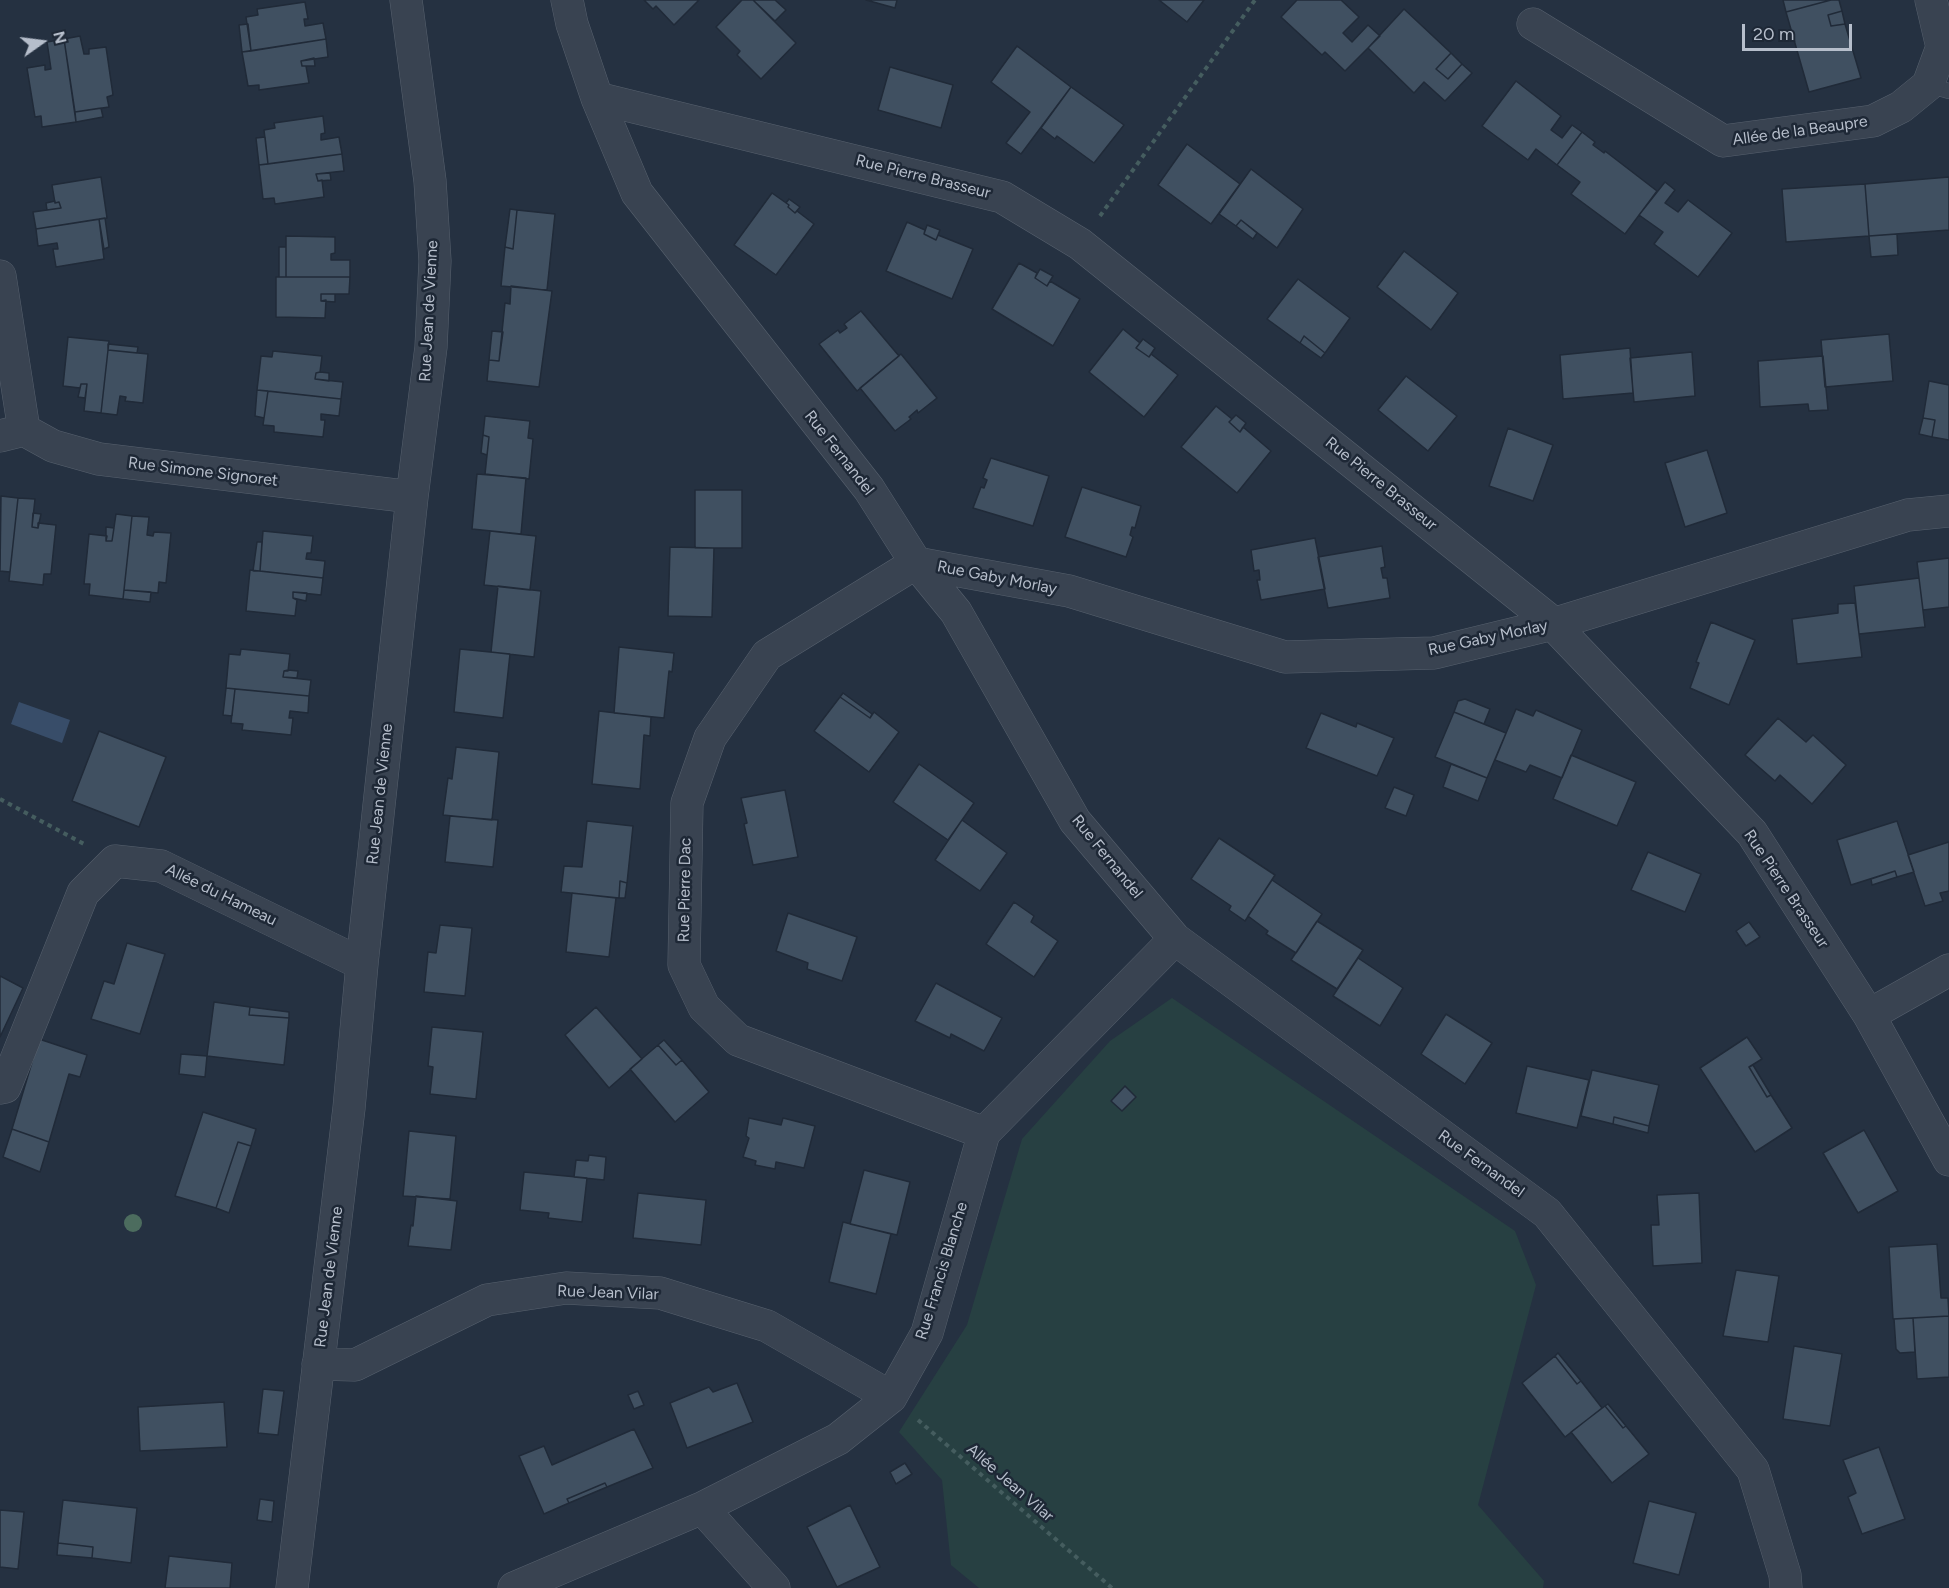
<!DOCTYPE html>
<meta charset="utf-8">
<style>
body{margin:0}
#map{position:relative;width:1949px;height:1588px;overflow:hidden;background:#253141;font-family:Figtree,sans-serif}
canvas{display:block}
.north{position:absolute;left:12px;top:12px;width:60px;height:60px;-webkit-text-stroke:4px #1e2836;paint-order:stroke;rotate:76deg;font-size:16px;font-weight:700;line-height:24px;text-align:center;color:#b6becb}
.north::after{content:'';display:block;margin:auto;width:21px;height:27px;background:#b6becb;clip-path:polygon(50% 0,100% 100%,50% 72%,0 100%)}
.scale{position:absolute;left:1742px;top:24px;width:110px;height:27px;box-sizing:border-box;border:3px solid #b6becb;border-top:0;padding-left:8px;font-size:18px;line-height:21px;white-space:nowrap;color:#b6becb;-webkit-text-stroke:4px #1e2836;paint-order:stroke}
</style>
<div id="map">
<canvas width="1949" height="1588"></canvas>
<div class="north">N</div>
<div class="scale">20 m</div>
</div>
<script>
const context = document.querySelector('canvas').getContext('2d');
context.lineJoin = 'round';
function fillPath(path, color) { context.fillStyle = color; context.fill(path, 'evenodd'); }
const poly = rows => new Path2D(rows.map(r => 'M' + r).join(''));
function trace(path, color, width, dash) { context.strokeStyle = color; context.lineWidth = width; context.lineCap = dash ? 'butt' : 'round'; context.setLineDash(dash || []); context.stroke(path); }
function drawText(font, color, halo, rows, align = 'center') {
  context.font = font + ' Figtree,sans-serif'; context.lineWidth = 5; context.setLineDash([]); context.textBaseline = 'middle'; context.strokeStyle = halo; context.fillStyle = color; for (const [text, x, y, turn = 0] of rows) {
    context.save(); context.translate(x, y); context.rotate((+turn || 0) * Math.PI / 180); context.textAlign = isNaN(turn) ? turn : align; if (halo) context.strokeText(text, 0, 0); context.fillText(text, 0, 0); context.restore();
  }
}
fillPath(poly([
 [1172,998,1515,1231,1536,1285,1478,1505,1544,1581,1543,1588,979,1588,951,1565,942,1480,899,1432,967,1325,1022,1139,1110,1041]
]), '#274042');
fillPath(poly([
 [19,702,70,720,62,743,11,724]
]), '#384d69');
const building = poly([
 [644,0,699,0,674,25,656,6,653,9,644,0],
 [742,0,753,0,796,43,761,79,737,55,740,51,716,27,742,0],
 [753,0,775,0,786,10,775,21,753,0],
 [866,0,897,0,895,8,866,0],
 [1159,0,1204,0,1187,22,1159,0],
 [1297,0,1341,0,1359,17,1343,33,1352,42,1368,25,1380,36,1345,71,1325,52,1322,55,1281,17,1297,0],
 [1783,0,1831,0,1786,12,1783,0],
 [1831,0,1839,0,1842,11,1828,15,1831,26,1845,24,1861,78,1809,92,1786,12,1831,0],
 [305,2,308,19,304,19,305,26,323,23,326,39,251,51,246,17,258,15,257,9,305,2],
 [1404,9,1451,53,1436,69,1448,79,1462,64,1472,73,1445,101,1424,82,1414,93,1368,48,1404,9],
 [1842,11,1845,24,1831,26,1828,15,1842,11],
 [248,24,251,51,242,52,239,25,248,24],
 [80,36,84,54,89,54,89,49,106,47,113,95,107,97,109,107,75,112,64,39,80,36],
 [64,39,76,122,42,127,41,116,35,117,27,68,45,65,45,70,51,69,47,42,64,39],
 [326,39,328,57,301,61,302,66,306,66,309,83,259,90,259,85,248,86,242,52,326,39],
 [1017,46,1071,87,1021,154,1006,143,1030,112,991,82,1017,46],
 [1451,53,1462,64,1448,79,1436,69,1451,53],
 [314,58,315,66,302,66,301,61,314,58],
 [890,67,953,85,941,128,878,110,890,67],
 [1516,81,1561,116,1551,130,1562,138,1572,125,1582,132,1557,165,1536,149,1528,160,1482,126,1516,81],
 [1071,87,1124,125,1094,163,1057,136,1055,139,1041,128,1071,87],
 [101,108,103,117,76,122,75,112,101,108],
 [323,116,325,133,321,134,321,140,339,137,342,154,268,164,264,130,275,128,274,123,323,116],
 [1582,132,1595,142,1593,145,1604,153,1605,151,1657,191,1625,234,1571,194,1580,182,1557,165,1582,132],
 [265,137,268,164,259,165,256,138,265,137],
 [1187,144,1240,184,1211,224,1158,185,1187,144],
 [342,154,344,171,316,174,318,181,322,180,324,197,275,204,274,198,263,199,259,165,342,154],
 [1251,169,1303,209,1277,248,1241,220,1236,226,1219,214,1251,169],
 [330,173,331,180,318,181,316,174,330,173],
 [101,177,107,218,36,229,33,212,61,208,59,202,55,203,52,185,101,177],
 [1949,177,1949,230,1869,236,1865,184,1949,177],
 [1665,182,1675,190,1665,203,1678,212,1688,200,1732,233,1698,277,1654,244,1663,232,1639,215,1665,182],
 [1865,184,1869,236,1786,242,1782,189,1865,184],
 [772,193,789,205,788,207,795,213,797,211,814,224,776,275,734,245,772,193],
 [789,199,800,207,795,213,788,207,789,205,786,203,789,199],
 [55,201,55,203,59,202,61,208,47,210,46,203,55,201],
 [510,209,517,210,513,249,505,247,510,209],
 [517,210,555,214,547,290,501,286,505,247,513,249,517,210],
 [105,218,109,247,104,249,99,219,105,218],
 [99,219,104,259,56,267,53,249,58,249,57,243,38,246,36,229,99,219],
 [1241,220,1257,233,1253,239,1236,226,1241,220],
 [907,222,925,230,924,234,936,240,938,235,973,249,952,299,886,271,907,222],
 [927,225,940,230,936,240,924,234,927,225],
 [1897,234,1898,255,1871,257,1869,236,1897,234],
 [286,236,335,237,335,253,331,254,331,260,350,260,350,277,286,277,286,236],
 [279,247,286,247,286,277,279,277,279,247],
 [1404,251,1458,293,1431,330,1377,287,1404,251],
 [1019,263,1037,273,1035,278,1047,286,1050,281,1080,299,1053,346,992,309,1019,263],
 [1040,269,1053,276,1047,286,1035,278,1040,269],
 [276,277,350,277,349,294,321,294,321,301,326,300,325,318,276,317,276,277],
 [1298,279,1350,318,1325,353,1304,336,1300,343,1267,319,1298,279],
 [511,286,552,291,539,387,487,381,489,360,499,361,505,303,510,304,511,286],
 [321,294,335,294,335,302,321,301,321,294],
 [861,311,899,356,857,391,819,344,838,330,840,333,847,328,844,324,861,311],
 [1123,329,1140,343,1136,348,1149,357,1151,354,1178,375,1144,417,1089,372,1123,329],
 [492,331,503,332,499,361,489,360,492,331],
 [1889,334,1893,381,1825,387,1821,340,1889,334],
 [1304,336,1325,353,1321,358,1300,343,1304,336],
 [68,337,109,341,101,413,84,411,87,384,81,384,80,388,63,386,68,337],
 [1143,339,1155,348,1149,357,1136,348,1143,339],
 [108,344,138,347,137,353,108,350,108,344],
 [1630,348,1633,393,1563,399,1560,355,1630,348],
 [108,350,148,354,143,403,125,401,126,397,120,396,117,415,101,413,108,350],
 [273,351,322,356,320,372,316,373,315,379,343,382,341,399,257,390,261,356,272,357,273,351],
 [1692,352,1695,396,1634,402,1630,358,1692,352],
 [901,354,937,398,918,413,917,410,909,417,911,419,895,431,860,388,901,354],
 [1823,356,1828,410,1809,411,1808,404,1760,407,1758,361,1823,356],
 [320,372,329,373,329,381,315,379,316,373,320,372],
 [1406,376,1457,416,1428,451,1378,410,1406,376],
 [1929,381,1949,385,1949,440,1932,437,1935,420,1923,418,1929,381],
 [81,384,87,384,85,398,78,397,81,384],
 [257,390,268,391,264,418,255,416,257,390],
 [268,391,341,399,339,416,321,414,321,420,325,420,323,437,274,432,274,426,263,425,268,391],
 [1216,406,1232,419,1229,422,1240,432,1243,427,1271,451,1237,493,1181,447,1216,406],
 [1236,415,1246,423,1240,432,1229,422,1236,415],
 [485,416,530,421,528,438,533,439,529,479,485,474,489,437,483,435,485,416],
 [1923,418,1935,420,1932,437,1919,434,1923,418],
 [1508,428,1553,445,1533,501,1489,486,1508,428],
 [483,435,489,437,487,455,481,453,483,435],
 [1707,450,1727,513,1685,527,1665,463,1707,450],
 [991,458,1049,476,1033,526,973,508,981,487,984,488,987,480,983,478,991,458],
 [477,474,526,478,521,534,472,529,477,474],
 [1082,487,1141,506,1135,528,1132,527,1130,535,1133,537,1126,557,1065,537,1082,487],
 [695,490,742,490,742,548,695,548,695,490],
 [1,496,18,498,10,572,0,571,1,496],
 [18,498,35,499,32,527,38,528,38,523,56,525,51,574,44,574,43,585,9,581,18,498],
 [33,513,41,514,38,528,32,527,33,513],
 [116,514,132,516,123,599,89,595,90,584,84,584,89,534,107,536,106,541,112,541,116,514],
 [132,516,149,517,147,535,153,536,154,532,171,533,166,583,159,582,158,593,124,590,132,516],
 [106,527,114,528,112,541,106,541,106,527],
 [263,531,313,536,311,553,307,553,306,559,325,561,323,578,260,571,263,531],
 [490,531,536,536,530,590,484,585,490,531],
 [1315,538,1325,589,1261,600,1257,580,1260,580,1259,570,1254,571,1251,550,1315,538],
 [257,542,262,542,260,571,253,571,257,542],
 [1382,546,1385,567,1381,568,1383,578,1387,578,1390,598,1328,608,1318,557,1382,546],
 [670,547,714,548,712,617,668,616,670,547],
 [1949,558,1949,607,1923,610,1917,562,1949,558],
 [250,570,323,578,321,595,293,592,293,598,297,600,295,616,246,611,250,570],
 [1919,578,1925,627,1859,634,1854,586,1919,578],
 [498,586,541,591,534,657,491,652,498,586],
 [124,590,151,592,150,602,123,599,124,590],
 [293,592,307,593,306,601,293,598,293,592],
 [1855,603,1862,657,1797,664,1792,619,1838,613,1838,604,1855,603],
 [1711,622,1755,640,1729,705,1690,688,1699,663,1696,662,1711,622],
 [619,647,674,653,672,672,669,671,664,718,614,713,619,647],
 [241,649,290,654,288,671,284,671,283,677,311,680,309,696,226,688,229,654,240,655,241,649],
 [460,649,510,654,503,718,454,712,460,649],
 [288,670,298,671,297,678,283,677,284,671,288,670],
 [226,688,235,689,232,716,223,715,226,688],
 [235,689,309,696,308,713,290,711,289,718,293,718,291,735,242,730,243,724,231,723,235,689],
 [843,693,872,714,870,718,840,697,843,693],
 [840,697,870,718,874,712,899,732,869,772,814,731,840,697],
 [1465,699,1490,709,1484,724,1454,712,1458,701,1465,699],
 [1516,709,1533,716,1536,710,1582,730,1562,778,1530,765,1526,772,1495,760,1516,709],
 [599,711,651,717,650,736,644,735,640,789,592,784,599,711],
 [1454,712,1506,733,1487,778,1435,757,1454,712],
 [1321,713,1356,727,1357,723,1394,738,1377,776,1306,748,1321,713],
 [1778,718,1806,742,1813,735,1846,765,1812,804,1780,775,1775,781,1745,755,1778,718],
 [99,731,166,757,139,827,72,801,99,731],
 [456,747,499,752,492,820,443,815,448,778,452,779,456,747],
 [1571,755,1636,782,1617,826,1553,799,1571,755],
 [919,764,974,803,948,840,893,802,919,764],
 [1451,764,1487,778,1478,801,1443,787,1451,764],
 [1394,787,1414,795,1406,816,1385,808,1394,787],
 [785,790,798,857,753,865,744,824,747,823,741,798,785,790],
 [450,816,498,820,493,867,445,862,450,816],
 [962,820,1007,853,980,891,935,860,962,820],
 [587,821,633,826,627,883,620,881,619,898,561,892,564,866,582,867,587,821],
 [1897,821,1914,872,1897,877,1895,871,1851,885,1837,840,1897,821],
 [1219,838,1275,875,1245,921,1229,910,1231,906,1191,879,1219,838],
 [1949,842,1949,891,1940,893,1943,901,1925,906,1908,855,1949,842],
 [1648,852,1701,874,1685,912,1631,890,1648,852],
 [1895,871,1897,877,1872,885,1871,879,1895,871],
 [1272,880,1322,914,1296,953,1266,934,1268,931,1248,916,1272,880],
 [620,881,627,883,625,898,619,898,620,881],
 [572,893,616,898,609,957,566,952,572,893],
 [1014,902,1034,916,1031,922,1058,941,1034,977,986,944,1014,902],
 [788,913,857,937,842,981,807,969,808,963,776,951,788,913],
 [1317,921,1363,950,1337,989,1291,960,1317,921],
 [1749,922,1760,937,1746,946,1736,931,1749,922],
 [440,925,472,928,465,996,424,992,428,952,436,953,440,925],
 [127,943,165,954,140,1034,91,1019,104,981,114,984,127,943],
 [1358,958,1403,988,1380,1026,1333,996,1358,958],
 [0,976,23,988,0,1037,0,976],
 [936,983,1002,1018,984,1051,951,1034,950,1038,915,1021,936,983],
 [214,1002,250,1007,249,1015,289,1018,284,1065,207,1056,214,1002],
 [250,1007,289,1012,289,1018,249,1015,250,1007],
 [596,1007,642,1059,609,1088,565,1035,596,1007],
 [1446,1014,1492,1043,1465,1084,1421,1054,1446,1014],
 [432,1027,483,1032,476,1099,430,1094,433,1067,428,1066,432,1027],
 [1747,1037,1762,1059,1749,1067,1767,1097,1771,1095,1792,1128,1755,1152,1700,1068,1747,1037],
 [39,1039,87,1055,80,1077,69,1074,49,1142,12,1129,39,1039],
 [664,1040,682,1060,676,1065,658,1045,664,1040],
 [658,1045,676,1065,682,1060,709,1092,675,1122,630,1069,658,1045],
 [181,1054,207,1056,205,1077,179,1074,181,1054],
 [1753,1065,1771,1095,1767,1097,1749,1067,1753,1065],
 [1527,1066,1589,1080,1577,1128,1516,1113,1527,1066],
 [1592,1070,1659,1085,1649,1126,1614,1117,1613,1124,1581,1116,1592,1070],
 [1125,1086,1136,1097,1122,1111,1111,1101,1125,1086],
 [203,1112,256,1129,251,1146,238,1142,216,1208,175,1196,203,1112],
 [1614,1117,1649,1126,1648,1133,1613,1124,1614,1117],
 [749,1118,781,1125,783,1118,815,1126,804,1168,776,1162,775,1169,755,1165,756,1161,743,1157,749,1138,746,1136,749,1118],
 [12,1129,49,1142,40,1172,3,1157,12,1129],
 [1864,1130,1898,1191,1858,1213,1823,1153,1864,1130],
 [409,1131,456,1136,450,1199,403,1196,409,1131],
 [238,1142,251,1146,229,1213,216,1208,238,1142],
 [589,1155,606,1157,604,1180,574,1177,576,1160,588,1161,589,1155],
 [864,1170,910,1182,897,1235,850,1224,864,1170],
 [524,1172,587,1178,582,1222,548,1218,549,1213,520,1210,524,1172],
 [638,1193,706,1200,701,1245,633,1238,638,1193],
 [1699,1193,1702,1263,1653,1266,1651,1225,1659,1225,1657,1195,1699,1193],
 [416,1196,457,1201,451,1250,408,1246,411,1225,413,1226,416,1196],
 [843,1222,891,1234,876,1294,829,1282,843,1222],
 [1937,1244,1941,1298,1948,1298,1949,1316,1893,1319,1889,1247,1937,1244],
 [1736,1270,1779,1276,1768,1342,1723,1336,1736,1270],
 [1949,1316,1949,1377,1917,1379,1913,1318,1949,1316],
 [1913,1318,1915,1352,1900,1353,1896,1349,1894,1319,1913,1318],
 [1794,1346,1842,1354,1830,1426,1783,1419,1794,1346],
 [1558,1353,1581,1381,1577,1384,1555,1356,1558,1353],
 [1555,1356,1577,1384,1581,1381,1602,1408,1565,1437,1522,1383,1555,1356],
 [737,1383,753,1422,687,1448,670,1403,709,1387,713,1392,737,1383],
 [263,1389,284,1391,278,1435,258,1433,263,1389],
 [638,1391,644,1405,634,1409,628,1395,638,1391],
 [224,1402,227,1447,140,1451,138,1407,224,1402],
 [1608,1404,1626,1426,1623,1428,1605,1406,1608,1404],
 [1605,1406,1623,1428,1626,1426,1649,1454,1612,1483,1571,1432,1605,1406],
 [634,1429,653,1468,607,1487,605,1483,567,1499,569,1503,544,1514,519,1456,544,1446,552,1465,634,1429],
 [1879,1447,1905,1519,1862,1534,1848,1497,1856,1493,1843,1460,1879,1447],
 [905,1463,912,1474,896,1484,890,1472,905,1463],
 [605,1483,607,1487,569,1503,567,1499,605,1483],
 [260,1499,274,1501,272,1522,257,1520,260,1499],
 [63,1500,137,1508,131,1563,92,1558,93,1547,58,1543,63,1500],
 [1649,1501,1696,1513,1679,1575,1633,1563,1649,1501],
 [850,1505,880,1567,837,1587,807,1527,850,1505],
 [0,1510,24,1512,18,1569,0,1567,0,1510],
 [58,1543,93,1547,92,1558,57,1555,58,1543],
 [169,1556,232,1563,230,1588,165,1588,169,1556]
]);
fillPath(building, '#405061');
trace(building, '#202a38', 1.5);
const service = poly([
 [1928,85,1949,91]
]);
const minor = poly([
 [567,0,572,24,597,98,637,193,869,489,916,563,956,612,1075,821,1175,939,1547,1213,1753,1470,1785,1575,1786,1588],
 [1533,24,1723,141,1873,121,1901,107,1928,85,1942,47,1931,0],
 [597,98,1002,197,1080,244,1548,619,1752,833,1869,1015,1949,1160],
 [0,276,24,430],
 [0,436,24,430,53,446,99,459,412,497],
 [1869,1015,1949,970],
 [0,1088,5,1087,83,893,115,861,161,866,362,964],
 [984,1133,738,1040,704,1007,684,965,687,803,710,738,767,655,916,563,1069,591,1285,657,1434,653,1553,624,1908,515,1949,511],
 [318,1364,355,1365,487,1300,566,1288,660,1293,767,1326,891,1397],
 [702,1508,774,1588],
 [292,1588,349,1108,362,964,412,497,431,347,435,261,430,181,406,0],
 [514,1588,702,1508,838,1439,891,1397,927,1333,984,1133,1175,939]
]);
trace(service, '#57616e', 16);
trace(minor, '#57616e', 33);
trace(poly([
 [1100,216,1255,0],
 [0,799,84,844],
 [918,1420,1112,1588]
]), '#455d5f', 4, [4.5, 4.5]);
trace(service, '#394351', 15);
trace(minor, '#394351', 32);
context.fillStyle = '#4c6c5e';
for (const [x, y] of [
 [133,1223]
]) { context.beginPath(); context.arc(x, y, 9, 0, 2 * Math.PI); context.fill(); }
drawText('16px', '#b6becb', '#1e2836', [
 ["Allée de la Beaupre",1800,131,-8],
 ["Rue Pierre Brasseur",923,177,14],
 ["Rue Jean de Vienne",429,311,-87],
 ["Rue Fernandel",839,453,52],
 ["Rue Simone Signoret",203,472,7],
 ["Rue Pierre Brasseur",1381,484,39],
 ["Rue Gaby Morlay",997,578,11],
 ["Rue Gaby Morlay",1488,638,-12],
 ["Rue Jean de Vienne",380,794,-84],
 ["Rue Fernandel",1107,857,51],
 ["Rue Pierre Brasseur",1786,889,56],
 ["Rue Pierre Dac",685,890,-89],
 ["Allée du Hameau",221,895,26],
 ["Rue Fernandel",1481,1164,36],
 ["Rue Francis Blanche",942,1271,-73],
 ["Rue Jean de Vienne",329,1277,-83],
 ["Rue Jean Vilar",608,1293,2],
 ["Allée Jean Vilar",1010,1483,41]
]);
</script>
